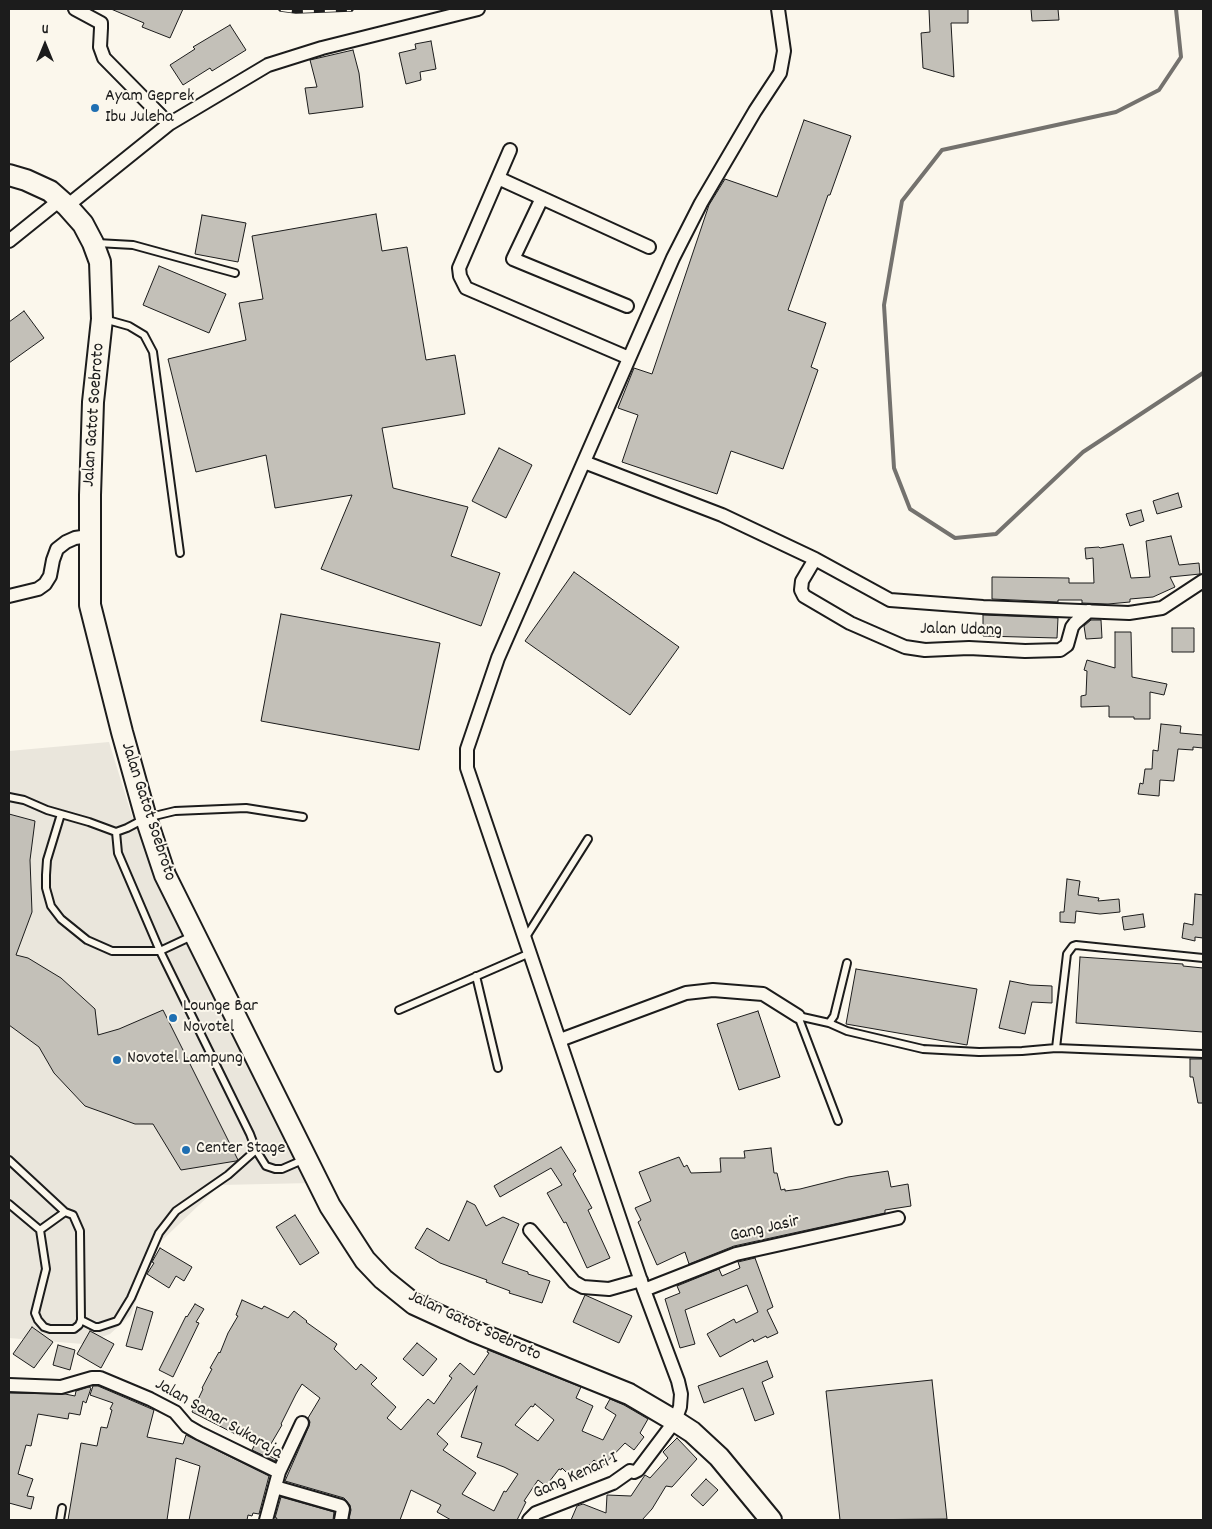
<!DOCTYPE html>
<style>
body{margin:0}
#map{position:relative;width:1212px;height:1529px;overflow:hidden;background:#fbf7ec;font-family:Dekko,sans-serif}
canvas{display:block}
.frame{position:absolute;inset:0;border:10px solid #1c1c1c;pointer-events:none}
.north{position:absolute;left:20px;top:20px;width:50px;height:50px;-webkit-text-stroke:4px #fbf7ec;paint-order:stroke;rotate:0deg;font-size:14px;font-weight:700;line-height:20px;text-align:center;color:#1c1c1c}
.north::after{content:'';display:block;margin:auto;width:18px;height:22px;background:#1c1c1c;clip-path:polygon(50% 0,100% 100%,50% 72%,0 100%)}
</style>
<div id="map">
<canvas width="1212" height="1529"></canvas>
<div class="frame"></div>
<div class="north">U</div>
</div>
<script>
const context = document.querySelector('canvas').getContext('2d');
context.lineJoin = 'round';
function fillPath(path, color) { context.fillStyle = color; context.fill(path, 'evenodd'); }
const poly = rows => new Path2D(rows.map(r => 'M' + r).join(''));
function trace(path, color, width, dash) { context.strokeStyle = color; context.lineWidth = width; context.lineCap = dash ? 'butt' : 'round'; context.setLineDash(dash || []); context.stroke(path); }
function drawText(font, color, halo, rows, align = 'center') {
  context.font = font + ' Dekko,sans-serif'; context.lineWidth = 4; context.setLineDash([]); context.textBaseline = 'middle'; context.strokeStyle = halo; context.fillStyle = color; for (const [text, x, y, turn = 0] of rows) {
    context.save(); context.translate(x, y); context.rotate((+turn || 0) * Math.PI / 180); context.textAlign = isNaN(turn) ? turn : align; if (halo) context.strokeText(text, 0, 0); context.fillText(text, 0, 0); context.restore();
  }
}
fillPath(poly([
 [109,742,132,816,158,881,179,925,224,1004,312,1183,220,1185,155,1247,131,1315,110,1334,83,1344,9,1338,9,751]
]), '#eae6dc');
trace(poly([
 [1176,9,1181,57,1159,90,1116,112,942,150,902,201,884,305,894,468,910,509,955,538,996,534,1083,452,1203,373]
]), '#74726e', 4);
const building = poly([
 [111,9,183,9,170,38,142,27,144,23,111,9],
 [929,9,968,9,968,23,951,23,954,77,923,68,921,33,930,32,929,9],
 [1031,9,1058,9,1059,20,1032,21,1031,9],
 [230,25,246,50,212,71,210,68,183,85,170,65,195,49,193,47,230,25],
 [431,41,436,69,420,72,421,80,406,84,399,53,416,49,415,44,431,41],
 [353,50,359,73,363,107,309,114,305,88,317,87,310,60,353,50],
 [804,120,851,136,830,195,828,195,788,310,826,323,811,367,818,370,783,469,731,451,717,494,622,462,638,415,618,408,634,368,652,374,709,205,725,179,777,197,804,120],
 [376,214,382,251,407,247,426,360,455,355,465,414,382,428,393,488,468,507,451,556,500,573,481,626,321,569,352,495,275,508,266,455,196,472,168,359,246,340,239,303,263,299,252,236,376,214],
 [202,215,246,223,238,262,195,254,202,215],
 [159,266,226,294,209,333,143,305,159,266],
 [24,311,44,338,9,363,9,322,24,311],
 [499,448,532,465,506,518,472,501,499,448],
 [1178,493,1182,507,1157,514,1153,501,1178,493],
 [1141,510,1144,521,1130,526,1126,514,1141,510],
 [1171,536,1179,565,1199,563,1200,574,1170,577,1175,587,1153,597,1130,599,1130,602,1108,604,1082,603,1082,600,1058,600,1058,602,992,599,992,577,1069,578,1069,583,1094,583,1093,558,1086,559,1085,548,1099,547,1100,548,1123,544,1131,578,1150,577,1146,541,1171,536],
 [574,572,679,647,630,715,525,641,574,572],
 [281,614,440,643,419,750,261,721,281,614],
 [983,615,1058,618,1057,638,983,636,983,615],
 [1091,620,1101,620,1102,638,1086,639,1084,626,1091,620],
 [1172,628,1194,628,1194,652,1172,652,1172,628],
 [1115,632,1131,632,1132,677,1167,684,1164,695,1150,692,1150,719,1134,719,1134,717,1109,717,1109,706,1081,707,1081,696,1086,695,1087,671,1084,670,1087,660,1115,668,1115,632],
 [1161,724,1181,726,1180,733,1203,735,1203,748,1193,747,1193,750,1178,749,1174,781,1160,780,1159,796,1138,794,1140,783,1143,784,1145,769,1152,769,1153,750,1158,751,1161,724],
 [9,814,35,821,30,860,32,912,16,955,28,958,61,978,95,1009,98,1035,119,1029,163,1010,238,1160,236,1161,181,1170,153,1124,135,1124,85,1106,54,1073,39,1047,9,1025,9,814],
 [1067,879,1080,881,1078,895,1099,898,1098,901,1119,899,1120,912,1100,914,1076,911,1075,923,1060,922,1060,912,1064,912,1067,879],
 [1195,894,1203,895,1203,938,1195,937,1195,941,1182,938,1184,923,1193,925,1195,894],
 [1143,914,1145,927,1124,930,1122,917,1143,914],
 [1080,957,1183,964,1183,966,1203,968,1203,1032,1076,1023,1080,957],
 [856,969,977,989,967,1045,846,1024,856,969],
 [1010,981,1030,985,1052,986,1052,1003,1032,1002,1025,1034,999,1028,1010,981],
 [758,1011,780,1077,739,1090,717,1024,758,1011],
 [1190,1059,1203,1059,1203,1103,1198,1103,1193,1077,1190,1077,1190,1059],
 [561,1147,576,1171,573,1174,592,1208,588,1210,610,1258,587,1268,566,1222,564,1223,547,1193,562,1185,551,1168,500,1197,494,1186,561,1147],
 [771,1148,774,1173,777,1173,781,1190,785,1189,785,1191,800,1189,848,1177,888,1171,891,1187,908,1184,911,1206,885,1210,885,1213,734,1246,689,1264,685,1252,657,1265,638,1222,641,1220,635,1208,651,1201,639,1172,679,1157,684,1167,687,1165,691,1173,721,1172,720,1158,745,1158,744,1151,771,1148],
 [467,1201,475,1205,486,1226,503,1217,519,1224,502,1263,528,1272,528,1274,550,1281,542,1303,509,1293,510,1291,486,1282,487,1280,440,1263,415,1248,427,1228,449,1241,467,1201],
 [295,1215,319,1253,300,1265,276,1227,295,1215],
 [160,1248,192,1267,184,1281,176,1276,169,1288,147,1274,154,1263,152,1262,160,1248],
 [755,1258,773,1307,767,1310,778,1333,767,1338,766,1336,754,1342,753,1339,720,1357,707,1334,734,1319,736,1323,758,1312,747,1285,685,1310,695,1344,680,1348,665,1299,680,1293,677,1286,719,1269,722,1276,740,1268,738,1262,755,1258],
 [585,1295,632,1316,619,1343,573,1322,585,1295],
 [242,1300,262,1309,264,1306,288,1318,294,1311,307,1321,306,1322,337,1344,334,1349,356,1370,361,1364,377,1378,371,1384,396,1407,387,1418,401,1430,428,1399,434,1404,452,1378,449,1376,460,1363,474,1375,489,1353,487,1352,488,1350,581,1387,576,1398,593,1406,582,1431,603,1440,616,1415,605,1408,610,1399,624,1405,648,1419,640,1433,644,1437,634,1450,625,1443,602,1467,594,1460,574,1480,562,1468,561,1470,559,1469,546,1486,538,1480,524,1501,526,1502,517,1520,451,1520,437,1512,441,1505,411,1490,400,1520,353,1520,349,1519,351,1510,350,1505,344,1498,285,1481,309,1426,310,1422,308,1418,320,1398,302,1384,296,1394,281,1424,282,1425,265,1454,276,1459,275,1461,252,1450,255,1444,192,1412,203,1389,202,1388,212,1369,210,1368,219,1352,220,1353,228,1333,238,1316,236,1315,242,1300],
 [477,1386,461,1437,482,1443,477,1457,504,1467,518,1474,506,1492,504,1491,494,1511,462,1494,476,1473,443,1450,448,1444,437,1434,477,1386],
 [535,1404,554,1420,538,1441,515,1425,531,1406,533,1407,535,1404],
 [195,1304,204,1309,196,1322,199,1323,173,1377,159,1370,186,1316,187,1317,195,1304],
 [137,1307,153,1312,142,1350,126,1346,137,1307],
 [32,1327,53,1342,34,1368,13,1354,32,1327],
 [90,1331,114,1344,101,1368,77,1354,90,1331],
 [417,1343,437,1359,423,1376,403,1359,417,1343],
 [58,1345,75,1350,70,1370,53,1365,58,1345],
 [767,1361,773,1377,762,1382,774,1414,755,1421,743,1388,704,1403,698,1386,767,1361],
 [932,1380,947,1519,840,1520,826,1391,932,1380],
 [93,1386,98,1386,154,1410,147,1437,183,1444,186,1435,269,1476,259,1514,253,1513,252,1516,248,1515,247,1520,189,1520,200,1466,176,1458,167,1520,68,1520,81,1443,97,1446,101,1427,107,1428,112,1410,110,1409,113,1403,90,1395,93,1386],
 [89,1387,91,1388,86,1403,83,1401,80,1415,69,1413,68,1419,38,1414,31,1446,26,1445,18,1474,33,1479,27,1496,34,1497,31,1509,9,1503,9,1393,65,1394,75,1396,76,1391,89,1387],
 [677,1438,697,1459,672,1487,666,1486,652,1509,642,1520,571,1520,577,1506,583,1504,606,1513,607,1495,631,1496,645,1475,650,1478,668,1458,663,1452,677,1438],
 [706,1479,718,1490,703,1506,691,1495,706,1479],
 [281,1497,334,1512,333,1520,276,1520,277,1518,275,1518,281,1497]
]);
fillPath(building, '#c3c0b8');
trace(building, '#1c1c1c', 1);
const lane = poly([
 [97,243,133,245,235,273],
 [104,319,129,326,144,335,153,352,180,553],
 [9,797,24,800,47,810,89,822,116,832],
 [61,814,47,860,46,875,46,888,51,906,61,919,87,940,112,951,160,951,192,936],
 [526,937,588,839],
 [476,976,498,1068],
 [399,1010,530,953],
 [798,1016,838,1121],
 [798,1016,829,1023,834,1016,847,963],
 [829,1023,847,1031,923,1049,979,1052,1022,1051,1056,1048,1203,1054],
 [1056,1048,1067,954,1073,946,1076,945,1203,958],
 [256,1150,266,1166,275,1169,282,1169,305,1159],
 [9,1160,65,1212],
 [9,1204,40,1230,46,1269,35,1313,38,1320,44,1327,50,1329,74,1329,79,1325,81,1320,80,1231,73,1215,65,1212,40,1230],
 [81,1320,95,1327,99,1327,117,1321,131,1298,159,1233,176,1211,228,1175,256,1150,250,1134,160,951,118,853,116,832,127,828,146,818,175,811,246,808,303,817],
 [60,1520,62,1508]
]);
const street = poly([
 [75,9,101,23,101,28,100,47,104,58,169,124],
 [510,150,459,268,460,276,466,288,629,358],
 [498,178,649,247],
 [542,198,513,259,627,306],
 [67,206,169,124,268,65,322,48,478,9],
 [9,241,60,200],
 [584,462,722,515,815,559,890,600,983,607,1129,613,1162,608,1203,581],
 [815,559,802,581,801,590,804,596,850,623,905,647,925,650,969,648,1025,651,1060,650,1067,645,1072,627,1075,623,1089,611],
 [9,596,38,589,45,584,50,576,53,560,57,549,66,542,75,538,89,536],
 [560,1040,686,993,713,990,763,994,798,1016],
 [530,1230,574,1282,583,1287,609,1289,641,1280],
 [644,1290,736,1254,898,1218],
 [9,1385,61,1387,92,1378,100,1378,150,1399,175,1412,187,1426,199,1433,279,1472,266,1520],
 [279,1472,302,1423],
 [275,1487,341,1506,343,1509,341,1520],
 [529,1520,536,1513,613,1483,630,1471,634,1472,638,1470,675,1421,680,1407,681,1394,678,1381,644,1290,467,768,467,749,498,658,673,258,701,203,755,111,780,73,784,51,778,9]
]);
const primary = poly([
 [9,175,26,180,50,191,67,206,83,224,93,243,100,262,102,319,93,402,90,495,90,605,122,732,146,818,165,875,330,1206,365,1260,383,1279,414,1304,473,1331,629,1394,675,1421,692,1432,719,1457,771,1520]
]);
trace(lane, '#1c1c1c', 10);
trace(street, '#1c1c1c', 16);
trace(primary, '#1c1c1c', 24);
trace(lane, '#fbf7ec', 6);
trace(street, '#fbf7ec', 12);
trace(primary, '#fbf7ec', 20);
const rail = poly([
 [281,9,296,11,351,9]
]);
trace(rail, '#1c1c1c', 5.5);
trace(rail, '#fbf7ec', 4, [11]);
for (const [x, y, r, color] of [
 [95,108,5,"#1f6fb2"],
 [173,1018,5,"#1f6fb2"],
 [117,1060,5,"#1f6fb2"],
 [186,1150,5,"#1f6fb2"]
]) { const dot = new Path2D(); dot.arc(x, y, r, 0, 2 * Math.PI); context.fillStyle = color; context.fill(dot); trace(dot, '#fbf7ec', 2); }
drawText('18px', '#1c1c1c', '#fbf7ec', [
 ["Ayam Geprek",105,98],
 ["Ibu Juleha",105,119],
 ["Lounge Bar",183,1008],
 ["Novotel",183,1029],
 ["Novotel Lampung",127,1060],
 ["Center Stage",196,1150]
], 'left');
drawText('18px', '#1c1c1c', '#fbf7ec', [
 ["Jalan Gatot Soebroto",95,415,-86],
 ["Jalan Udang",961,631,1],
 ["Jalan Gatot Soebroto",147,812,72],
 ["Gang Jasir",765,1230,-13],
 ["Jalan Gatot Soebroto",474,1327,25],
 ["Jalan Sanar Sukaraja",218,1420,30],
 ["Gang Kenari I",576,1477,-24]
]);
</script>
